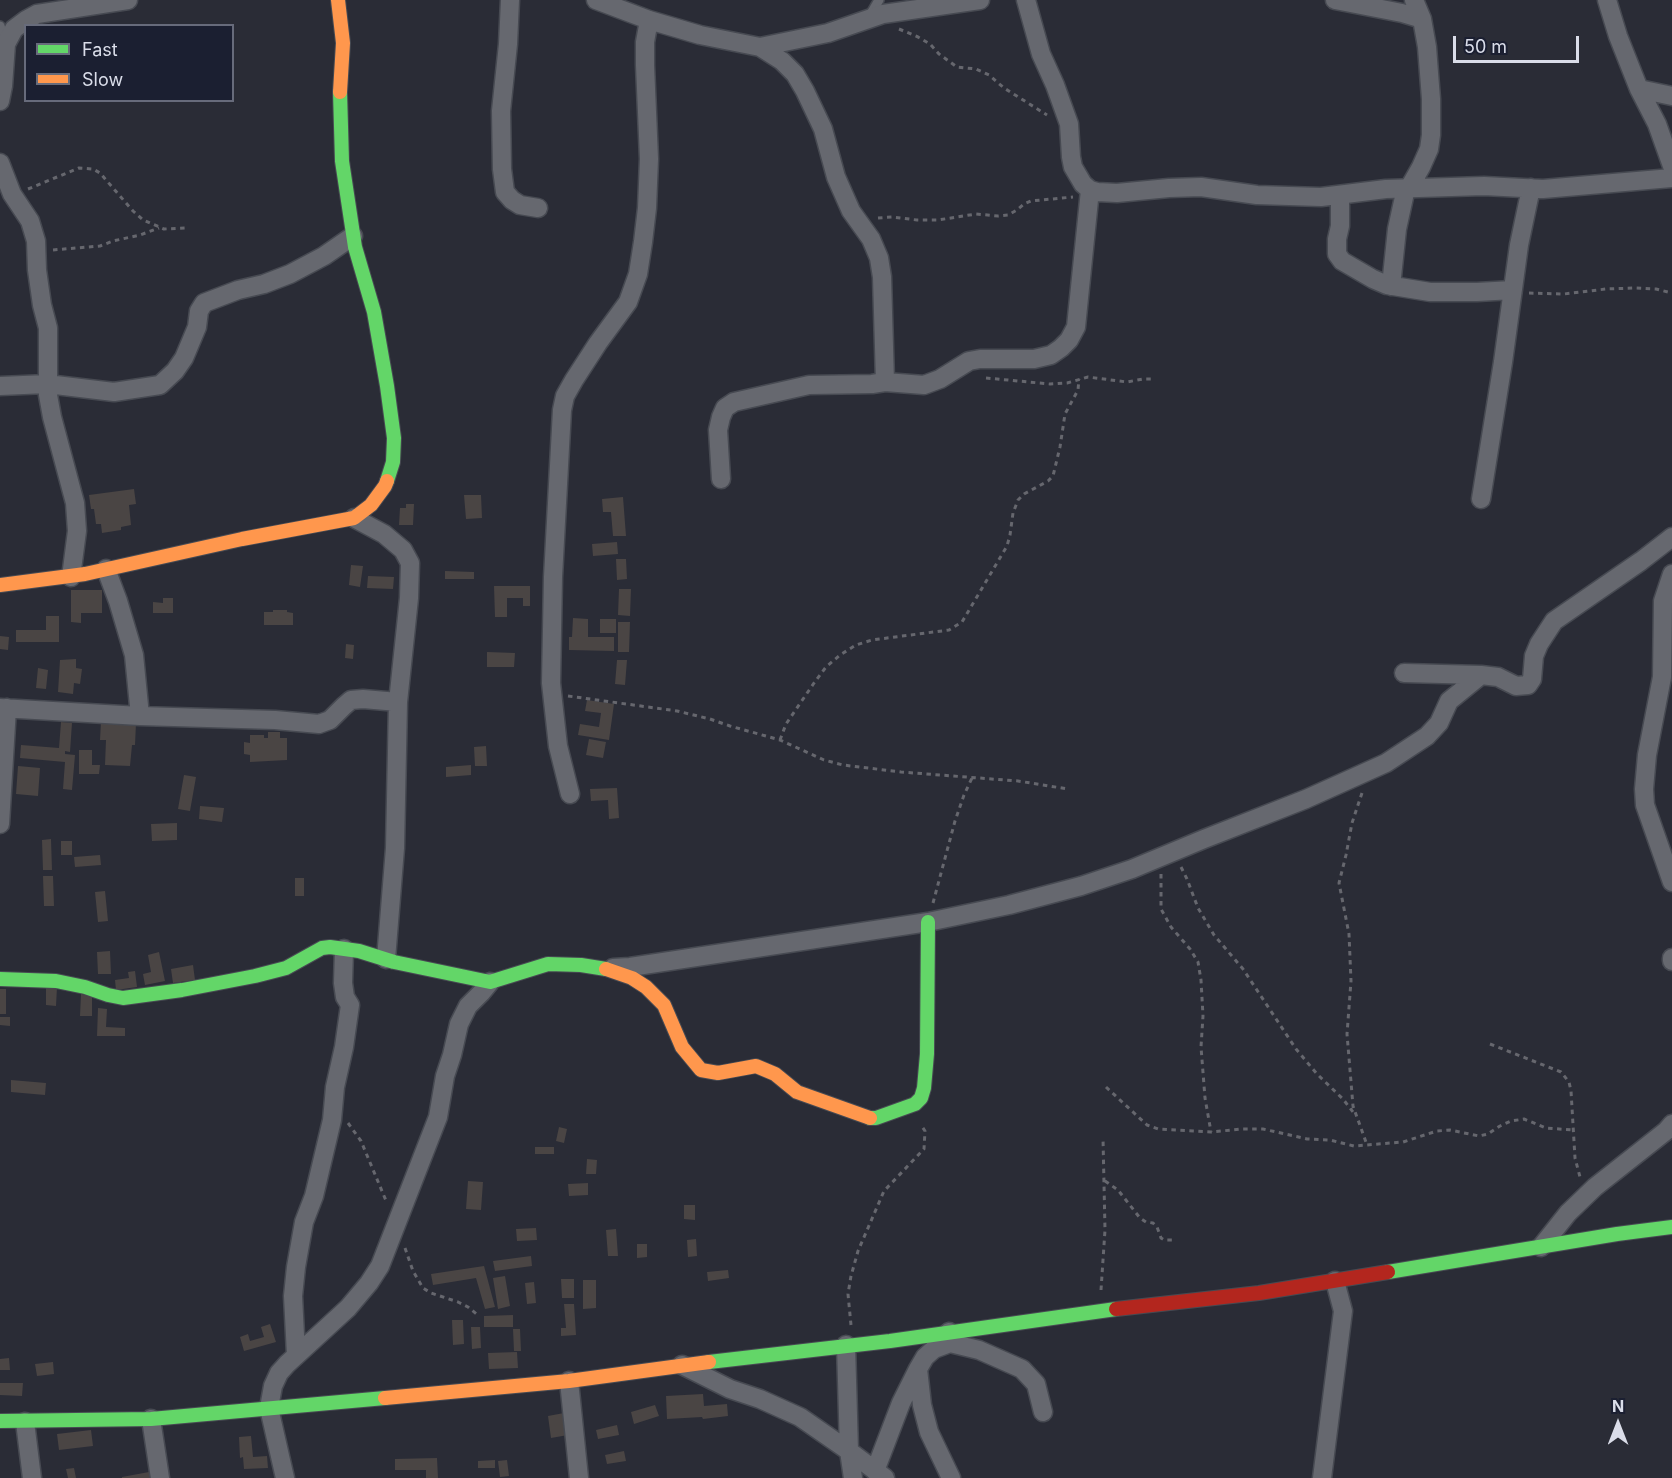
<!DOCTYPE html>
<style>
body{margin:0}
#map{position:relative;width:1672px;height:1478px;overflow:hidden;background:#2a2c36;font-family:Inter,sans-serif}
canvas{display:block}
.legend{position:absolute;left:24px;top:24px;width:210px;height:78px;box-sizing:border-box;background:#1b1f31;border:2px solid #676b7b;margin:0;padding:8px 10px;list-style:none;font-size:18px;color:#dadde9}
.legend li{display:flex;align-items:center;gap:12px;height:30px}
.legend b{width:30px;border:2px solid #676b7b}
.north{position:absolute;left:1588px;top:1394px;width:60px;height:60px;-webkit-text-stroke:4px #1b1f31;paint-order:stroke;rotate:0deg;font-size:16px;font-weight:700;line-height:24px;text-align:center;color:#dadde9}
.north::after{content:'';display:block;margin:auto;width:21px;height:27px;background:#dadde9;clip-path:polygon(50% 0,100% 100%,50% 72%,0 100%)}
.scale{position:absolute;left:1453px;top:36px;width:126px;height:27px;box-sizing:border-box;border:3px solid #dadde9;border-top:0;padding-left:8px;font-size:18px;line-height:21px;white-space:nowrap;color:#dadde9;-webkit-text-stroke:4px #1b1f31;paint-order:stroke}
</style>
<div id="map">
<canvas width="1672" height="1478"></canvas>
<ul class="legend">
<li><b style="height:8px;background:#63d668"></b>Fast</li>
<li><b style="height:8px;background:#ff974d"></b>Slow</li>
</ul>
<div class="north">N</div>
<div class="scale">50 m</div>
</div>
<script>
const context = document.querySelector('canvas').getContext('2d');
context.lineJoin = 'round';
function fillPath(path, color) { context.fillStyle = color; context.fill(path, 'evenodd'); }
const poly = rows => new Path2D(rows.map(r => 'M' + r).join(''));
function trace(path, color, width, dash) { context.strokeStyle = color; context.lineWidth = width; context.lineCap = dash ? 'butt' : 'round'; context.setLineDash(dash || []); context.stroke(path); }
fillPath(poly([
 [134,489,136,504,129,505,131,525,121,527,121,530,102,533,101,524,96,524,94,509,91,509,89,495],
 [464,495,481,495,482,518,466,519],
 [623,497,626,536,613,536,611,512,603,512,602,499],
 [406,504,414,504,413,525,399,525,400,508,406,508],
 [617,542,618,554,593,556,592,544],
 [616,559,626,559,627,579,617,580],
 [351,565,363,566,360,587,349,585],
 [445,571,474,572,474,579,445,579],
 [368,576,394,577,393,589,367,588],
 [494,586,530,586,530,606,523,606,523,598,507,598,507,617,495,617],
 [619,589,631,589,630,616,618,615],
 [71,590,102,590,102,613,81,613,81,623,71,622],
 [163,598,173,598,173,613,153,613,153,602,163,603],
 [273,610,287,610,287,612,293,613,293,625,264,625,264,612,273,612],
 [46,616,59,616,59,642,16,642,16,630,46,630],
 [573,618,588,619,588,637,614,637,614,651,569,650,569,637,572,637],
 [600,619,616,619,616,633,600,633],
 [618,622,630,622,629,652,618,652],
 [0,636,9,637,8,650,0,649],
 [346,644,354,645,353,659,345,658],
 [487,652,515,653,514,667,487,667],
 [76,659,76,668,82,669,80,684,74,683,73,694,58,692,60,660],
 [617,660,627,660,625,685,615,684],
 [38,668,48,670,46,689,36,688],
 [587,700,614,704,609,740,578,735,580,724,599,727,601,713,585,711],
 [101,721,136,723,135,745,132,745,130,766,105,765,106,740,100,740],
 [61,722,72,723,70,752,65,751,65,754,75,755,72,790,63,789,65,762,20,758,21,745,59,748],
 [268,732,280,732,280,738,287,738,287,760,250,762,250,755,244,754,244,742,250,743,250,735,264,735,264,738,268,738],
 [589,739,606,742,603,758,586,755],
 [486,746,487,766,475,766,474,747],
 [79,750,92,750,92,765,100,765,99,774,79,774],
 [471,765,471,775,446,777,446,767],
 [18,766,40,768,38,796,16,794],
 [184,775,196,777,190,811,178,809],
 [617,788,619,818,609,819,608,800,591,801,590,789],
 [200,806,224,808,222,822,199,819],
 [177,823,177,840,152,841,151,824],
 [51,839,52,870,43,870,42,840],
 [61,841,72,841,72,855,61,855],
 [100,855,101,865,75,867,74,857],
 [43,876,53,876,54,906,44,906],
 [295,878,304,878,304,896,295,896],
 [105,891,108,921,98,922,95,892],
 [110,951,111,974,98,974,97,952],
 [159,952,165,981,145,985,143,974,151,972,148,955],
 [193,965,195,980,173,983,171,969],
 [135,971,137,987,116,990,115,980,129,978,128,972],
 [46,986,57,987,56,1006,46,1005],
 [0,989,6,989,6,1014,0,1014],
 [81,994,92,995,92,1016,80,1016],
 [98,1008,107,1009,106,1027,125,1028,125,1036,97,1036],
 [0,1017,10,1017,10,1026,0,1025],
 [11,1080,46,1083,45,1095,11,1092],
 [559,1127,567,1129,564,1143,556,1141],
 [535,1147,554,1147,554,1154,535,1154],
 [587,1159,597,1160,596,1174,586,1174],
 [468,1181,483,1182,481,1210,466,1209],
 [588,1183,588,1195,569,1196,568,1184],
 [684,1205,695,1205,695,1220,684,1219],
 [536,1228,537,1240,517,1241,516,1229],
 [616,1229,618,1256,608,1256,606,1230],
 [696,1239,697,1256,688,1257,687,1240],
 [637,1244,647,1244,647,1257,637,1258],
 [531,1256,532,1266,495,1271,493,1261],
 [484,1266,495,1307,485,1309,476,1278,433,1285,431,1274],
 [728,1270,729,1278,708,1281,707,1272],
 [505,1276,510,1306,498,1309,493,1278],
 [561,1279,574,1279,574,1298,562,1298],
 [583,1280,596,1280,596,1308,583,1309],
 [534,1282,536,1303,527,1304,525,1283],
 [564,1304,574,1304,576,1335,561,1336,561,1328,566,1328],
 [513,1315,513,1327,484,1327,484,1316],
 [452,1320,463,1320,464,1344,453,1345],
 [270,1324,276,1342,244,1351,240,1337,248,1334,250,1341,264,1337,261,1327],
 [471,1327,480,1327,481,1348,472,1349],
 [513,1329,520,1329,521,1351,514,1351],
 [517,1352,518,1368,489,1369,488,1353],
 [9,1358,10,1370,0,1370,0,1359],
 [53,1362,54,1374,37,1376,35,1364],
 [0,1383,23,1383,22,1396,0,1395],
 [703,1394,704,1406,727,1404,728,1416,703,1419,702,1417,667,1419,666,1396],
 [655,1405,659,1416,634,1424,631,1412],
 [564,1413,568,1435,551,1438,548,1416],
 [617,1425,619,1435,598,1439,596,1430],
 [91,1430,93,1446,59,1450,57,1434],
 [251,1436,253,1457,267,1456,268,1468,244,1469,243,1457,240,1458,239,1437],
 [624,1451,626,1461,607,1464,605,1455],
 [437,1458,438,1478,426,1478,426,1470,395,1470,395,1459],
 [495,1460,495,1468,478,1468,478,1461],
 [507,1460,509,1476,500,1477,498,1461],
 [74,1468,76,1478,68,1478,66,1469],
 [149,1472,150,1478,122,1478,122,1477]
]), '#4a4544');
const lane = poly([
 [869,17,879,0],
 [0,26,6,44]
]);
const street = poly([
 [510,0,508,44,501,111,502,169,505,192,512,200,520,205,538,208],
 [596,0,649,20,700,35,760,47,782,61,795,74,805,91,823,129,836,177,851,211,871,239,879,258,882,277,885,382],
 [1026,0,1041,54,1055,85,1069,124,1071,157,1073,167,1083,184,1090,190,1097,192,1117,193,1169,188,1201,187,1257,195,1321,197,1386,189,1484,186,1543,189,1672,178],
 [1335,0,1402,13,1422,19],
 [1607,0,1618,36,1639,89,1657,124,1672,166],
 [760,47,828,33,883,14,980,0],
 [1639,89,1672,96],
 [0,101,3,86,6,44,14,29,26,20,37,14,128,0],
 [0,163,12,194,30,221,36,241,37,270,42,305,48,328,48,395,52,417,75,503,77,531,71,577],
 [1409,188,1421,167,1429,149,1431,135,1431,99,1427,47,1422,19,1414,0],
 [1340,195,1340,226,1337,239,1337,254,1342,261,1373,279,1387,285,1430,292,1477,292,1513,290],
 [1391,286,1397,229,1406,188],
 [0,386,47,384,114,392,160,385,175,371,184,358,197,327,199,311,204,303,238,290,264,284,290,274,324,256,353,236],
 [721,479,718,430,721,417,725,408,734,402,809,385,872,384,885,382,924,385,940,379,969,361,980,359,1034,359,1051,355,1061,348,1069,340,1076,327,1090,190],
 [1481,499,1503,362,1519,245,1531,188],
 [354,518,384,534,403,550,410,563,409,598,398,702,395,848,386,959],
 [106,569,118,601,134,655,140,716],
 [1672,574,1663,601,1662,677,1647,755,1644,789,1645,805,1672,882],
 [1404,673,1481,675,1498,677,1516,686,1528,685,1532,679,1534,656,1539,644,1554,621,1641,561,1672,537],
 [0,708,140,716,275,720,319,724,330,720,344,706,351,700,363,699,398,702],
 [570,794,558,746,551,683,553,577,562,410,565,396,574,380,598,343,628,302,638,274,643,242,647,208,649,159,645,65,645,42,649,20],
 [0,824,7,708],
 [1672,958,1672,961],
 [613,968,630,967,928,922,1009,905,1081,886,1132,869,1204,839,1306,799,1386,763,1427,736,1439,723,1449,701,1481,675],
 [1541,1247,1568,1213,1595,1187,1666,1131,1672,1124],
 [950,1343,979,1350,1022,1369,1036,1384,1043,1412],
 [846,1345,849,1451,853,1478],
 [296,1355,293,1296,296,1267,304,1222,314,1196,332,1120,335,1087,344,1047,350,1005,345,997,343,983,344,949],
 [682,1365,730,1389,760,1399,800,1417,849,1451,885,1478],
 [918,1369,922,1405,929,1432,951,1478],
 [569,1381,579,1478],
 [151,1419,160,1478],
 [25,1422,32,1478],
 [875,1471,901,1403,918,1369,925,1357,934,1349,950,1343,949,1332],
 [285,1478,269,1408,273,1386,279,1373,287,1364,348,1308,369,1283,380,1266,438,1117,445,1076,452,1055,459,1024,468,1006,481,993,490,982],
 [1322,1478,1343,1311,1335,1281]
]);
const fast = poly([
 [340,92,342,161,355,247,374,312,387,386,394,438,393,462,387,481],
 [0,979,56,981,85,987,108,995,123,998,182,990,255,976,286,968,322,948,330,947,359,951,394,962,490,982,548,964,581,965,606,969],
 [870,1118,876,1118,915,1104,921,1098,924,1088,927,1054,928,922],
 [1388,1272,1617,1234,1672,1227],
 [709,1362,890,1341,1116,1309],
 [0,1421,151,1419,385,1398]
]);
const slow = poly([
 [338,0,343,43,340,92],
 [0,585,85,574,242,539,354,518,371,505,385,486,387,481],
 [606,969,632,978,646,987,664,1005,682,1047,701,1070,718,1073,756,1066,775,1074,797,1092,870,1118],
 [385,1398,569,1381,709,1362]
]);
const jam = poly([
 [1116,1309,1259,1293,1388,1272]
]);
trace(lane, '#474a52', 12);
trace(street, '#474a52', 21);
trace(fast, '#474a52', 16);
trace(slow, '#474a52', 16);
trace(jam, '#474a52', 16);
trace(poly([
 [899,29,918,37,930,44,939,54,957,67,976,69,989,75,1004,88,1047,115],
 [28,189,79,168,93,169,100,173,133,211,143,220,164,229,185,228],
 [878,218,892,217,917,220,938,220,976,214,998,216,1008,215,1017,210,1024,204,1031,201,1073,197],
 [53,250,100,246,113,241,140,235,159,228],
 [1529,293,1564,294,1606,289,1635,288,1656,289,1672,293],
 [986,378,1050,384,1067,383,1088,377,1127,382,1143,379,1152,379],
 [568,696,677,711,710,719,730,726,780,740,824,760,843,765,901,772,1018,781,1068,789],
 [780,740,786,724,814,683,826,667,840,655,856,645,872,640,949,630,962,622,1007,546,1010,535,1013,513,1018,500,1024,494,1048,481,1053,476,1060,447,1065,414,1078,390,1079,379],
 [1362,793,1352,823,1346,855,1339,883,1349,934,1351,981,1347,1034,1353,1106,1367,1145],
 [1181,867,1187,879,1198,908,1214,935,1243,969,1296,1049,1317,1074,1343,1099,1353,1112],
 [1161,874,1161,909,1171,927,1190,949,1198,962,1201,980,1203,1016,1201,1047,1205,1098,1211,1132],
 [933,903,955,821,964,795,972,778],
 [1490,1044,1561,1072,1569,1082,1571,1091,1575,1158,1580,1177],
 [1106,1087,1147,1125,1158,1129,1211,1132,1242,1129,1263,1129,1307,1139,1330,1140,1354,1146,1403,1142,1437,1131,1450,1130,1479,1136,1488,1134,1500,1126,1511,1121,1524,1119,1546,1128,1573,1130],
 [348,1123,361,1141,387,1203],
 [1105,1181,1118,1190,1140,1218,1146,1222,1153,1223,1157,1227,1161,1238,1164,1240,1176,1240],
 [405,1248,413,1271,423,1288,431,1293,458,1302,468,1307,479,1316],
 [1101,1290,1105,1230,1103,1138],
 [851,1325,848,1294,851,1276,858,1251,884,1191,924,1149,925,1131,921,1125]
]), '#66676e', 3, [4.5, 4.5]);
trace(lane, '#66686f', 9);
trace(street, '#66686f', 18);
trace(fast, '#63d668', 14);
trace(slow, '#ff974d', 14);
trace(jam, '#b3261e', 14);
</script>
